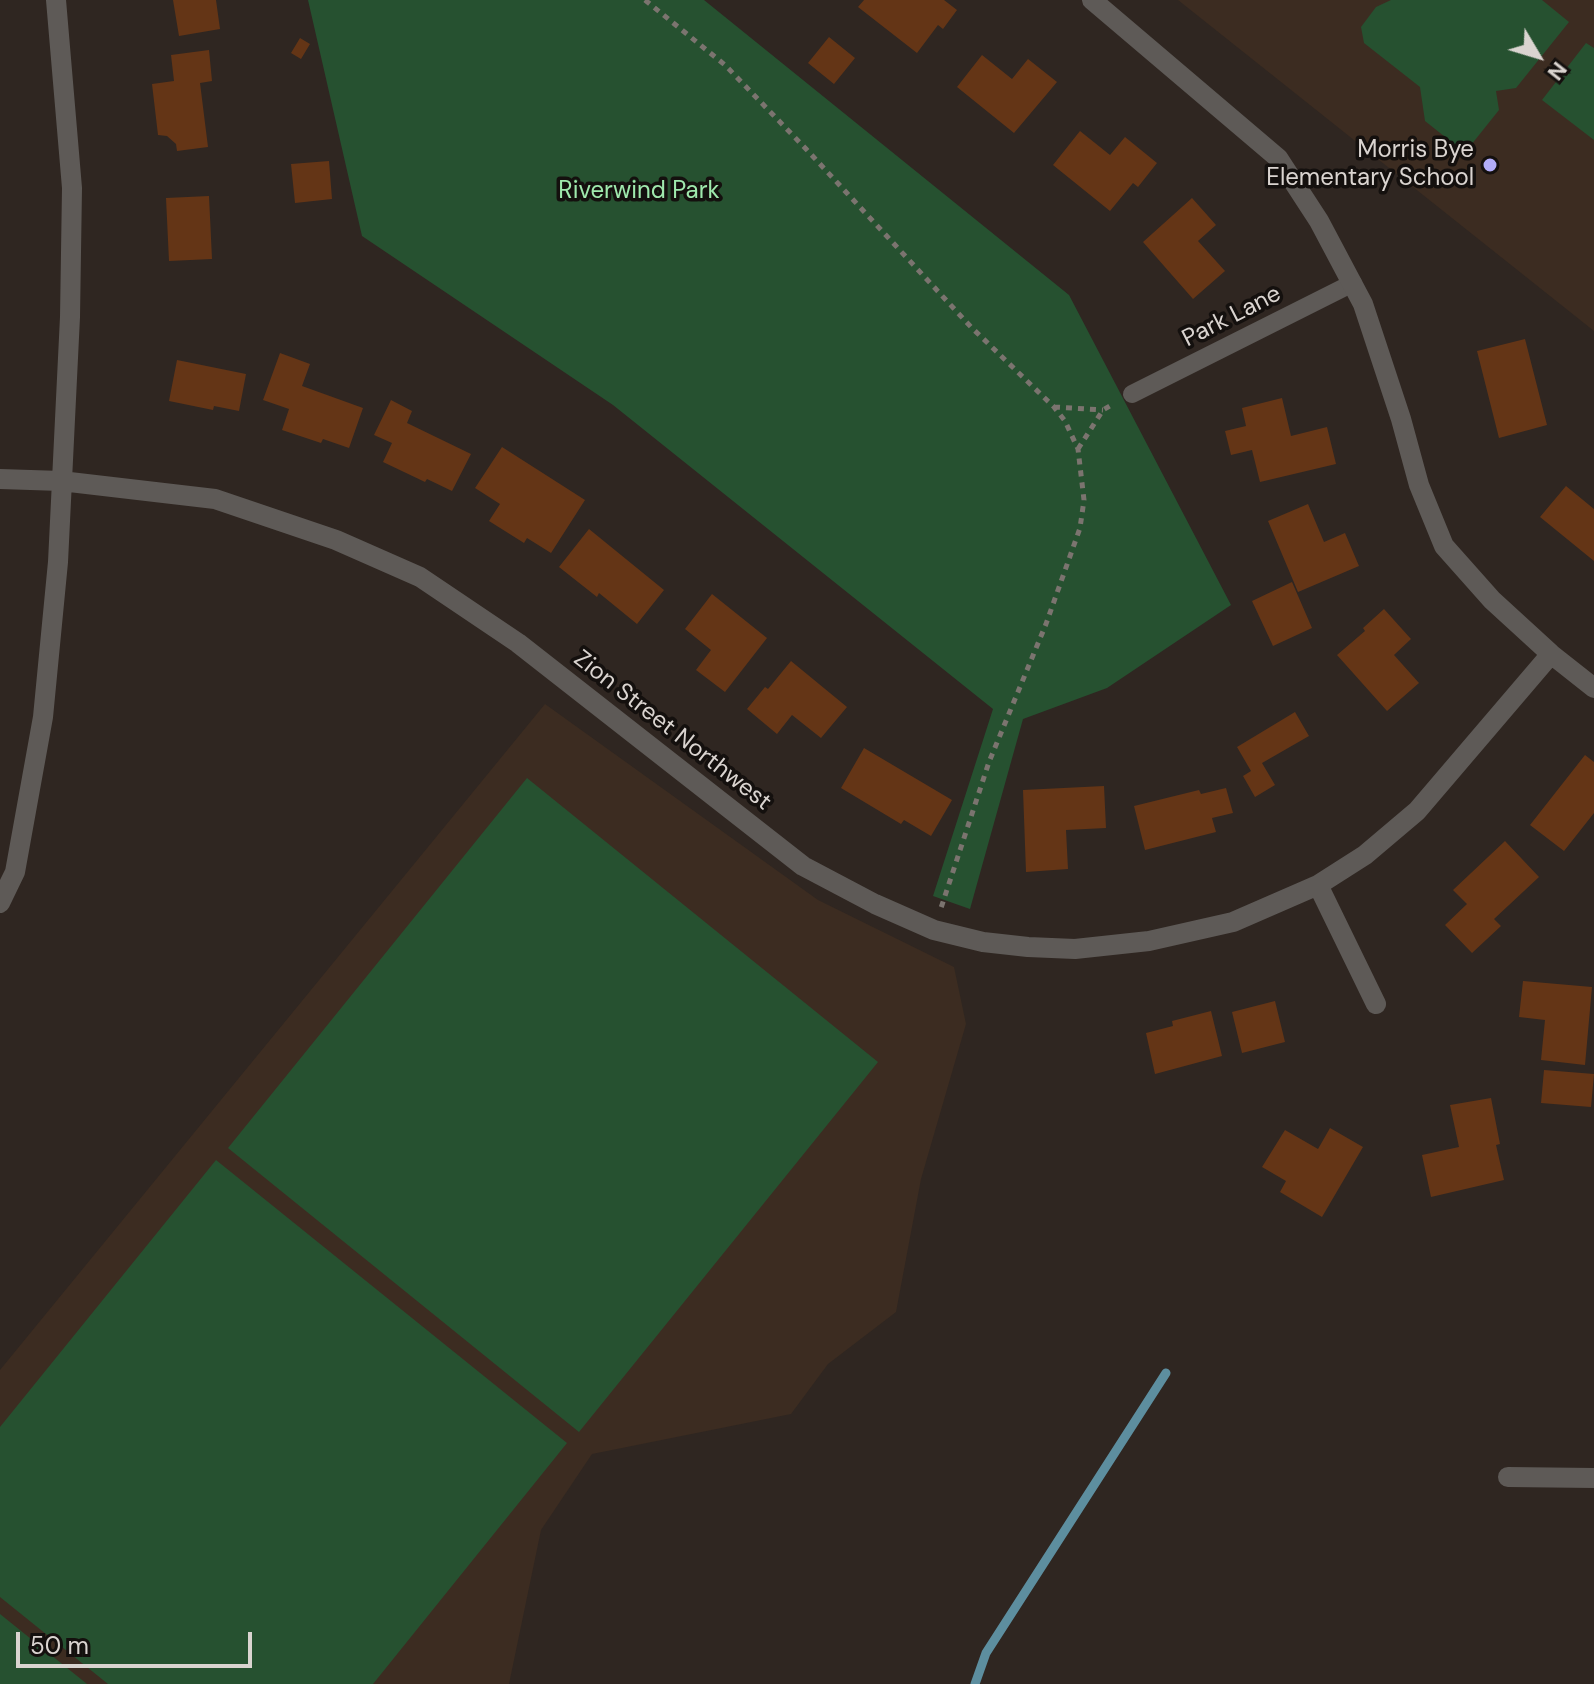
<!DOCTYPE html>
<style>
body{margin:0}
#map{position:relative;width:1594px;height:1684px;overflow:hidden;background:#2f2621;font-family:"DM Sans",sans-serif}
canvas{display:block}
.north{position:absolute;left:1498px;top:16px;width:80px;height:80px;-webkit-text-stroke:6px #14100e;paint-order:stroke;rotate:128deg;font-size:22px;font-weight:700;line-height:32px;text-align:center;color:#dad4d0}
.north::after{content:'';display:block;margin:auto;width:28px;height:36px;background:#dad4d0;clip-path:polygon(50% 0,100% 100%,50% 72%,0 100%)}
.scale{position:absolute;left:16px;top:1632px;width:236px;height:36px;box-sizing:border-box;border:4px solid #dad4d0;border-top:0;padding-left:10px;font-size:24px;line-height:28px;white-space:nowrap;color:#dad4d0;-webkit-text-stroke:6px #14100e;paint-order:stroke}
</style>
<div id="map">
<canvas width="1594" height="1684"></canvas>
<div class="north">N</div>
<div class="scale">50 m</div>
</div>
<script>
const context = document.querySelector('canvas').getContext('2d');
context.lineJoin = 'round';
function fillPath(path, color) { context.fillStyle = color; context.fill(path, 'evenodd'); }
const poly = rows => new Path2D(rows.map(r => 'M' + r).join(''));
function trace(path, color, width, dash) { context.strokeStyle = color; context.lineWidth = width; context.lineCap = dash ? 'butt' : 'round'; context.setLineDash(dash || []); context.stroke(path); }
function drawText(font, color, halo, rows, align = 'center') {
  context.font = font + ' "DM Sans",sans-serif'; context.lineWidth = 7; context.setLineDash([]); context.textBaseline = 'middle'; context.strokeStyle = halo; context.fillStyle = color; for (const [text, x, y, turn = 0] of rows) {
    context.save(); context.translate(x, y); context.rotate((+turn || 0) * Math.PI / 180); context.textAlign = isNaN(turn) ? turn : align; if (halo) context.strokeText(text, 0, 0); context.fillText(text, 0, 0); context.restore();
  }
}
fillPath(poly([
 [1178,0,1594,0,1594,331],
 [545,704,818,900,954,967,966,1024,921,1179,896,1312,828,1364,791,1414,592,1454,541,1530,509,1684,0,1684,0,1370]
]), '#3c2c21');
fillPath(poly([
 [308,0,704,0,1069,295,1231,605,1107,688,1023,719,970,909,933,896,993,709,613,405,362,236],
 [1391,0,1542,0,1569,22,1516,88,1496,91,1499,110,1467,150,1459,148,1425,121,1420,87,1364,43,1361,27,1376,7],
 [1586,43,1594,48,1594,140,1542,100],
 [527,778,878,1062,579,1432,228,1148],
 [216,1160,567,1443,373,1684,108,1684,0,1597,0,1427],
 [0,1614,87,1684,0,1684]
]), '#265130');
trace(poly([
 [975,1684,986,1653,1166,1373]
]), '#5d8e9f', 9);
fillPath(poly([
 [173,0,216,0,220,29,179,36],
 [864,0,944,0,957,10,943,29,938,25,917,53,858,7],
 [829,37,855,58,834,84,808,63],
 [300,38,310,44,301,59,291,53],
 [209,50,212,81,200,83,208,147,177,151,176,144,167,136,158,135,152,84,174,81,171,55],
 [982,55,1012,79,1028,59,1057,82,1014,133,957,87],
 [1080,131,1110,155,1125,137,1157,163,1138,187,1133,183,1110,211,1053,165],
 [329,161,332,199,295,203,291,164],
 [209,196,212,259,169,261,166,198],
 [1192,198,1216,225,1198,241,1225,271,1193,299,1143,242],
 [1525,339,1547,425,1499,438,1477,351],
 [280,353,310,364,302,386,363,408,349,448,323,439,321,443,282,430,289,409,263,400],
 [177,360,246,374,239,411,214,406,213,410,169,401],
 [1282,398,1291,436,1327,427,1336,464,1260,482,1252,450,1231,455,1225,431,1246,426,1242,408],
 [391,400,412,411,407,423,471,454,452,491,427,479,425,482,383,462,392,443,374,435],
 [502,447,585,500,551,553,527,538,524,543,489,521,500,504,475,488],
 [1566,486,1594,509,1594,561,1540,517],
 [1308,504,1324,542,1345,533,1359,566,1298,592,1268,521],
 [589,529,664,590,637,624,599,593,597,597,559,567],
 [1292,582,1312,628,1273,646,1252,601],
 [712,594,767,638,725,692,696,670,711,650,685,629],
 [1384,609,1411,639,1394,655,1419,683,1387,711,1337,655,1365,631,1363,628],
 [791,661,847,707,821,738,792,715,777,734,747,709,765,687,768,689],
 [1295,712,1309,736,1262,763,1275,785,1255,797,1243,776,1251,771,1237,747],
 [864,748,952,800,931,836,904,820,901,824,841,788],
 [1585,755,1594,762,1594,813,1564,851,1530,825],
 [1104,786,1106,828,1066,830,1068,869,1026,872,1023,790],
 [1226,788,1233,813,1212,818,1216,832,1145,850,1134,806,1199,790,1201,794],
 [1505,841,1539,877,1494,919,1501,926,1472,953,1445,925,1467,904,1453,890],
 [1523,981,1592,987,1585,1065,1541,1060,1545,1020,1519,1017],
 [1275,1001,1285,1042,1242,1053,1232,1012],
 [1211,1011,1222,1056,1155,1074,1146,1033,1173,1026,1172,1021],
 [1544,1070,1594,1074,1591,1107,1541,1103],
 [1491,1098,1500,1144,1496,1145,1504,1180,1431,1197,1422,1155,1459,1147,1450,1105],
 [1330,1128,1363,1147,1322,1217,1280,1192,1286,1181,1262,1167,1285,1130,1318,1149]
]), '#643516');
trace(poly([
 [645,0,725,65,807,150,971,327,1054,407,1065,421,1078,449,1084,500,1080,528,1046,624,989,762,941,908],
 [1054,407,1103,410],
 [1078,449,1103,410,1113,404]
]), '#7b746f', 5, [6, 6]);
trace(poly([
 [1132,394,1353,283]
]), '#5e5a57', 18);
trace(poly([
 [1092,0,1278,158,1319,221,1363,304,1401,419,1419,485,1444,546,1492,600,1551,654,1594,688],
 [0,479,61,481,215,499,336,540,420,577,518,643,803,866,875,904,934,930,983,942,1028,947,1075,949,1149,941,1233,922,1318,885,1365,855,1417,811,1551,654],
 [1318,885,1376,1004],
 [0,903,15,872,43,717,58,562,70,317,72,188,56,0],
 [1508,1477,1594,1478]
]), '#5e5a57', 20);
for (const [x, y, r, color] of [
 [1490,165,8,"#b2adf9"]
]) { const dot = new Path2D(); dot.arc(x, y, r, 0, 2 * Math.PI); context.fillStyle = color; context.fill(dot); trace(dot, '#14100e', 3); }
drawText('24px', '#dad4d0', '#14100e', [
 ["Morris Bye",1474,151],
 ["Elementary School",1474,179]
], 'right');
drawText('24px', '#9fe9ad', '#14100e', [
 ["Riverwind Park",639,192]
]);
drawText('24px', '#dad4d0', '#14100e', [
 ["Park Lane",1232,317,-27],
 ["Zion Street Northwest",672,731,38]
]);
</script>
